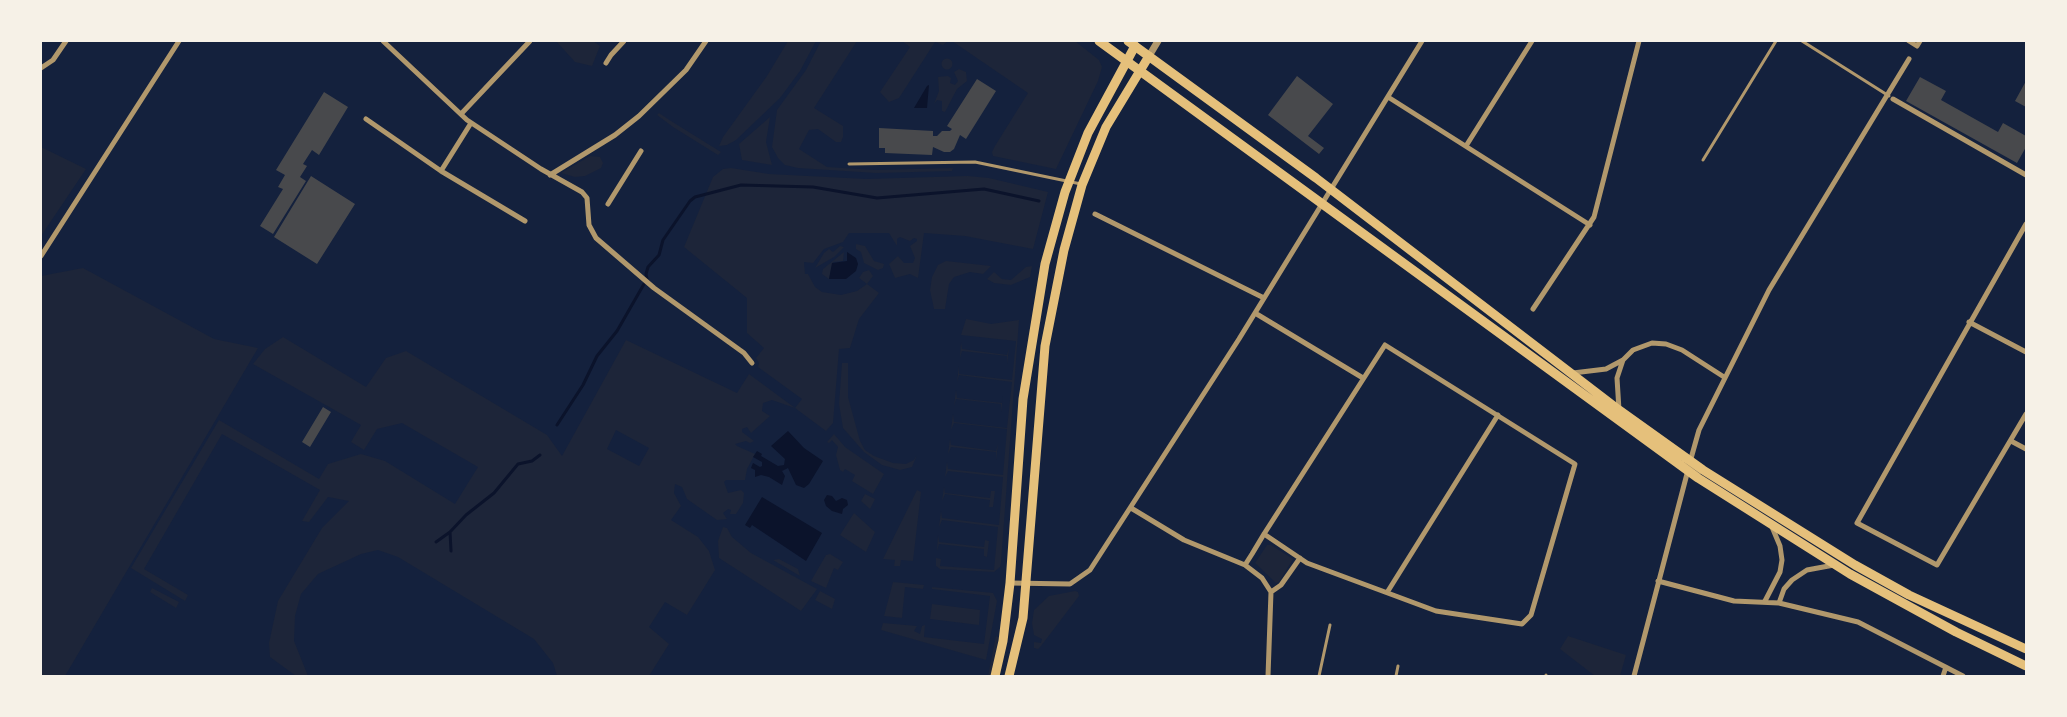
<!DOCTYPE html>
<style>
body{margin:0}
#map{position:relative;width:2067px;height:717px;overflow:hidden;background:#14213d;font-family:Overpass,sans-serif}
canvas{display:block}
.frame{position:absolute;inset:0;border:42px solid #f6f1e7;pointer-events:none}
</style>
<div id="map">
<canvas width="2067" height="717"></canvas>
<div class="frame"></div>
</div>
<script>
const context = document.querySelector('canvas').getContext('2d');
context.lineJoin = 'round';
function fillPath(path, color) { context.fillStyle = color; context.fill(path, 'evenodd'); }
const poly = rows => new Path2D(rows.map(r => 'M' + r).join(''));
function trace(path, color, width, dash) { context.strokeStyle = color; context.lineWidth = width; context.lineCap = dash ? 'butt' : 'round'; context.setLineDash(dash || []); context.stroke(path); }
fillPath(poly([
 [556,41,593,41,600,46,592,66,575,62],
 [788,41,816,41,800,71,780,98,736,140,727,145,719,146,723,137,767,76],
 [821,41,857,41,814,108,843,126,843,137,841,142,836,142,818,129,809,130,799,149,827,167,876,170,953,168,952,171,876,173,798,168,785,165,778,158,772,147,777,110,806,70],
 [902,41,948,41,943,45,935,42,899,98,889,102,880,92,910,47],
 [952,41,1075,41,1099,60,1102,67,1098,81,1056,169,993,156,992,152,995,146,1028,93],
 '941.5 64a5.5 5.5 0 1 1 11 0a5.5 5.5 0 1 1-11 0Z',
 [959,69,966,72,967,81,957,89,945,112,942,111,942,101,937,100,934,104,939,91,938,77,948,76,951,78,950,83,955,85,958,81,954,72],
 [659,113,671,121,721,152,718,155,673,127,657,115],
 [770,117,766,142,772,165,742,160,739,144],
 [41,147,86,169,41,236],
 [590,156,600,157,603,163,601,168,585,176,575,177,561,173],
 [731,168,769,174,866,179,968,176,989,178,1048,192,1033,249,965,236,924,233,918,278,910,274,895,278,889,264,898,256,904,263,913,263,915,258,910,246,917,241,917,239,914,238,910,241,900,237,897,239,897,246,889,233,849,233,843,242,824,249,813,263,804,262,805,274,808,274,815,287,822,292,841,295,857,291,867,284,859,278,863,272,869,270,873,276,867,284,879,293,859,319,850,348,839,349,833,423,826,431,795,408,772,400,763,403,762,411,770,416,751,433,747,427,742,429,742,432,754,441,750,443,746,441,735,444,737,446,755,454,747,469,745,480,726,480,724,482,728,493,741,490,744,493,743,503,736,514,730,514,731,510,728,509,723,513,727,519,717,520,687,499,682,487,675,484,674,493,681,506,671,520,698,537,709,551,715,570,687,615,665,602,649,627,669,644,649,676,557,676,553,663,534,639,398,557,378,550,361,554,318,574,301,594,295,616,294,641,308,676,296,676,270,657,269,643,278,601,322,528,349,501,328,497,309,522,302,521,320,490,222,434,144,569,188,595,185,601,131,568,219,420,319,479,328,464,361,454,385,461,455,504,478,467,402,423,377,429,364,450,351,442,361,425,253,364,265,349,283,337,366,387,386,358,406,351,547,435,562,456,626,340,737,393,749,374,795,408,802,399,758,367,759,363,756,358,764,348,747,333,747,298,684,247,713,177,723,169],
 [616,430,649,448,639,466,607,449],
 [856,244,865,246,874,261,884,264,883,268,878,270,864,263,861,252,856,249],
 [840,246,844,247,834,257,815,268,824,253,829,249,833,252],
 [844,252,843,261,833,262,829,279,822,274,823,269],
 [946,261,991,266,983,274,970,272,954,277,949,284,945,309,934,309,930,290,932,277,938,265],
 [1032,266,1030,277,1011,285,994,283,987,279,994,272,1002,279,1011,280,1026,267],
 [83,268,214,339,258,348,65,676,41,676,41,276],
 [966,319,991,324,1019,320,1001,562,1000,567,994,572,940,569,936,566,936,558,941,559,940,566,994,570,998,527,942,520,939,527,941,511,942,518,999,525,1003,477,948,471,945,477,947,462,948,469,1003,475,1007,429,954,423,951,430,953,414,954,422,1007,428,1012,382,959,375,957,382,959,366,959,374,1012,380,1016,341,961,335],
 [961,342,962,349,1007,355,1009,348,1007,364,1007,356,962,351,960,358],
 [842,363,848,363,848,397,860,441,865,450,874,456,893,463,906,464,914,460,917,455,912,467,900,470,882,465,864,452,843,428,839,404],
 [956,390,957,398,1002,403,1003,396,1001,412,1001,404,956,399,954,406],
 [834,434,845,447,884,474,873,494,852,481,855,475,845,469,843,472,840,470,836,455,838,447,832,440,829,443,827,442],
 [950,439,951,445,996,451,998,444,996,460,996,452,951,447,948,454],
 [944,487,945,493,990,498,991,491,995,491,993,507,989,507,990,500,945,494,942,501],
 [917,490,921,492,913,561,901,560,900,566,894,566,895,560,883,559],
 [865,494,875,499,870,509,861,501],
 [854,513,875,532,866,552,840,535],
 [723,527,727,528,732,537,751,553,817,589,801,611,719,558,718,541],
 [938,535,939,542,984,547,985,540,989,541,987,557,984,556,984,549,939,544,937,551],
 [1267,545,1271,545,1293,559,1279,582,1276,583,1255,563],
 [830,554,843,562,838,570,834,568,826,588,811,581,826,555],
 [779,559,798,569,800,576,773,560],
 [893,582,924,585,923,589,905,587,902,618,884,616],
 [932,587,993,593,997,601,986,660,881,630,883,623,917,626,914,631,920,634,922,626,925,625,924,637,984,644,990,596,932,589],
 [152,588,179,602,176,608,150,592],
 [820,591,835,599,832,609,815,600],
 [1075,591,1078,592,1079,596,1041,646,1038,649,1034,648,1034,642,1041,643,1042,639,1034,635,1032,623,1034,610,1049,596],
 [932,604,980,610,979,625,930,619],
 [996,636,999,637,992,669,990,676,988,676],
 [1568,636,1626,655,1620,676,1595,676,1560,649]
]), '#1d2539');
fillPath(poly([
 [929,85,927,108,914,108,927,86],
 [847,252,856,258,858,264,856,271,846,279,829,279,832,263,847,261],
 [788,431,804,448,823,461,809,484,804,488,796,485,788,468,782,471,785,476,782,485,769,477,761,475,755,477,755,470,751,468,753,463,760,467,762,466,762,462,753,457,757,451,762,454,761,456,778,466,784,465,785,459,771,446],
 [827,495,832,496,836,501,842,498,847,500,848,505,843,509,842,514,832,511,826,506,824,500],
 [762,497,822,533,806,561,752,525,750,528,745,525]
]), '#0b132b');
trace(poly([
 [647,279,646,274,648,267,659,255,663,240,690,201,695,197,741,185,813,187,877,198,984,189,1039,201],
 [557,425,583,385,597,356,617,331,644,284],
 [450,532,451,551],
 [436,542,450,532,466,515,494,493,518,464,532,461,540,455]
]), '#0b132b', 3);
fillPath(poly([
 [1297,76,1333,104,1308,136,1324,148,1319,154,1268,115],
 [1920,77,1946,91,1941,100,1998,132,2003,123,2026,136,2026,147,2017,163,1906,101],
 [977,79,996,91,966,139,960,135,954,149,950,152,944,152,933,147,932,155,885,153,885,148,879,148,879,128,933,131,933,136,937,136,942,131,950,131,952,129,947,126],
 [2026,81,2026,107,2015,101],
 [324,92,348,107,319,155,312,150,303,164,307,166,300,177,306,181,273,234,260,226,283,189,278,187,285,175,276,170],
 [311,176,355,204,317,264,274,237],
 [323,407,331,412,310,447,302,442]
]), '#48494c');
trace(poly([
 [1802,41,1889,96],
 [1703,160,1776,41],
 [849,164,975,162,1081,184],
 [1319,676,1330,625],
 [1396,676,1398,666],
 [1546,676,1546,675]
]), '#b1986c', 3);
trace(poly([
 [383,41,467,120,541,169,582,192,587,198,589,225,596,238,654,288,744,353,752,363],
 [1909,41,1917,46,1920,41],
 [606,63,611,55,624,41],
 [41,68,53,60,66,41],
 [1388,97,1590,225],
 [1893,99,2026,175],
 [461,114,530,41],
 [366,119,441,171,525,221],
 [1466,146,1532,41],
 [441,171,471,123],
 [550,175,615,135,639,116,686,70,706,41],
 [608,204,641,151],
 [1095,214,1264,298],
 [2026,224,1857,523,1937,565,2026,414],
 [41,256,179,41],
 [1533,309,1594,217,1639,41],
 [1255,313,1363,378],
 [1969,322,2026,352],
 [1573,373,1606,369,1623,360,1633,350,1652,343,1666,344,1682,350,1724,377],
 [1619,410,1617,378,1623,360],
 [2011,441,2026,449],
 [1690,462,1699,430,1769,290,1909,59],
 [1131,508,1184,540,1245,565,1262,578,1271,592,1268,676],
 [1245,565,1252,554,1264,534,1353,395,1385,345,1575,464,1531,615,1522,624,1436,611,1307,563,1264,534],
 [1658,581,1734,601,1779,603,1858,622,1963,676],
 [1010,583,1070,584,1090,570,1239,339,1422,41],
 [1388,591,1498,415],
 [1271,592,1281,585,1300,558],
 [1765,601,1780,572,1782,560,1780,546,1772,527],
 [1779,603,1784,589,1792,580,1807,570,1834,565],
 [1634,676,1688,470],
 [1943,676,1946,667]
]), '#b1986c', 5);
trace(poly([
 [1149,56,1158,41]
]), '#b1986c', 7);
trace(poly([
 [995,676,1003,641,1010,583,1023,399,1045,264,1065,192,1088,133,1135,46],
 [1009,676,1023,618,1045,346,1064,250,1082,185,1106,127,1149,56]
]), '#e5c07b', 9);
trace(poly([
 [1099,41,1698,478,1850,574,1956,632,2026,666],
 [1128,41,1316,178,1619,410,1703,470,1855,565,1909,595,2026,649]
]), '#e5c07b', 9);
</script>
